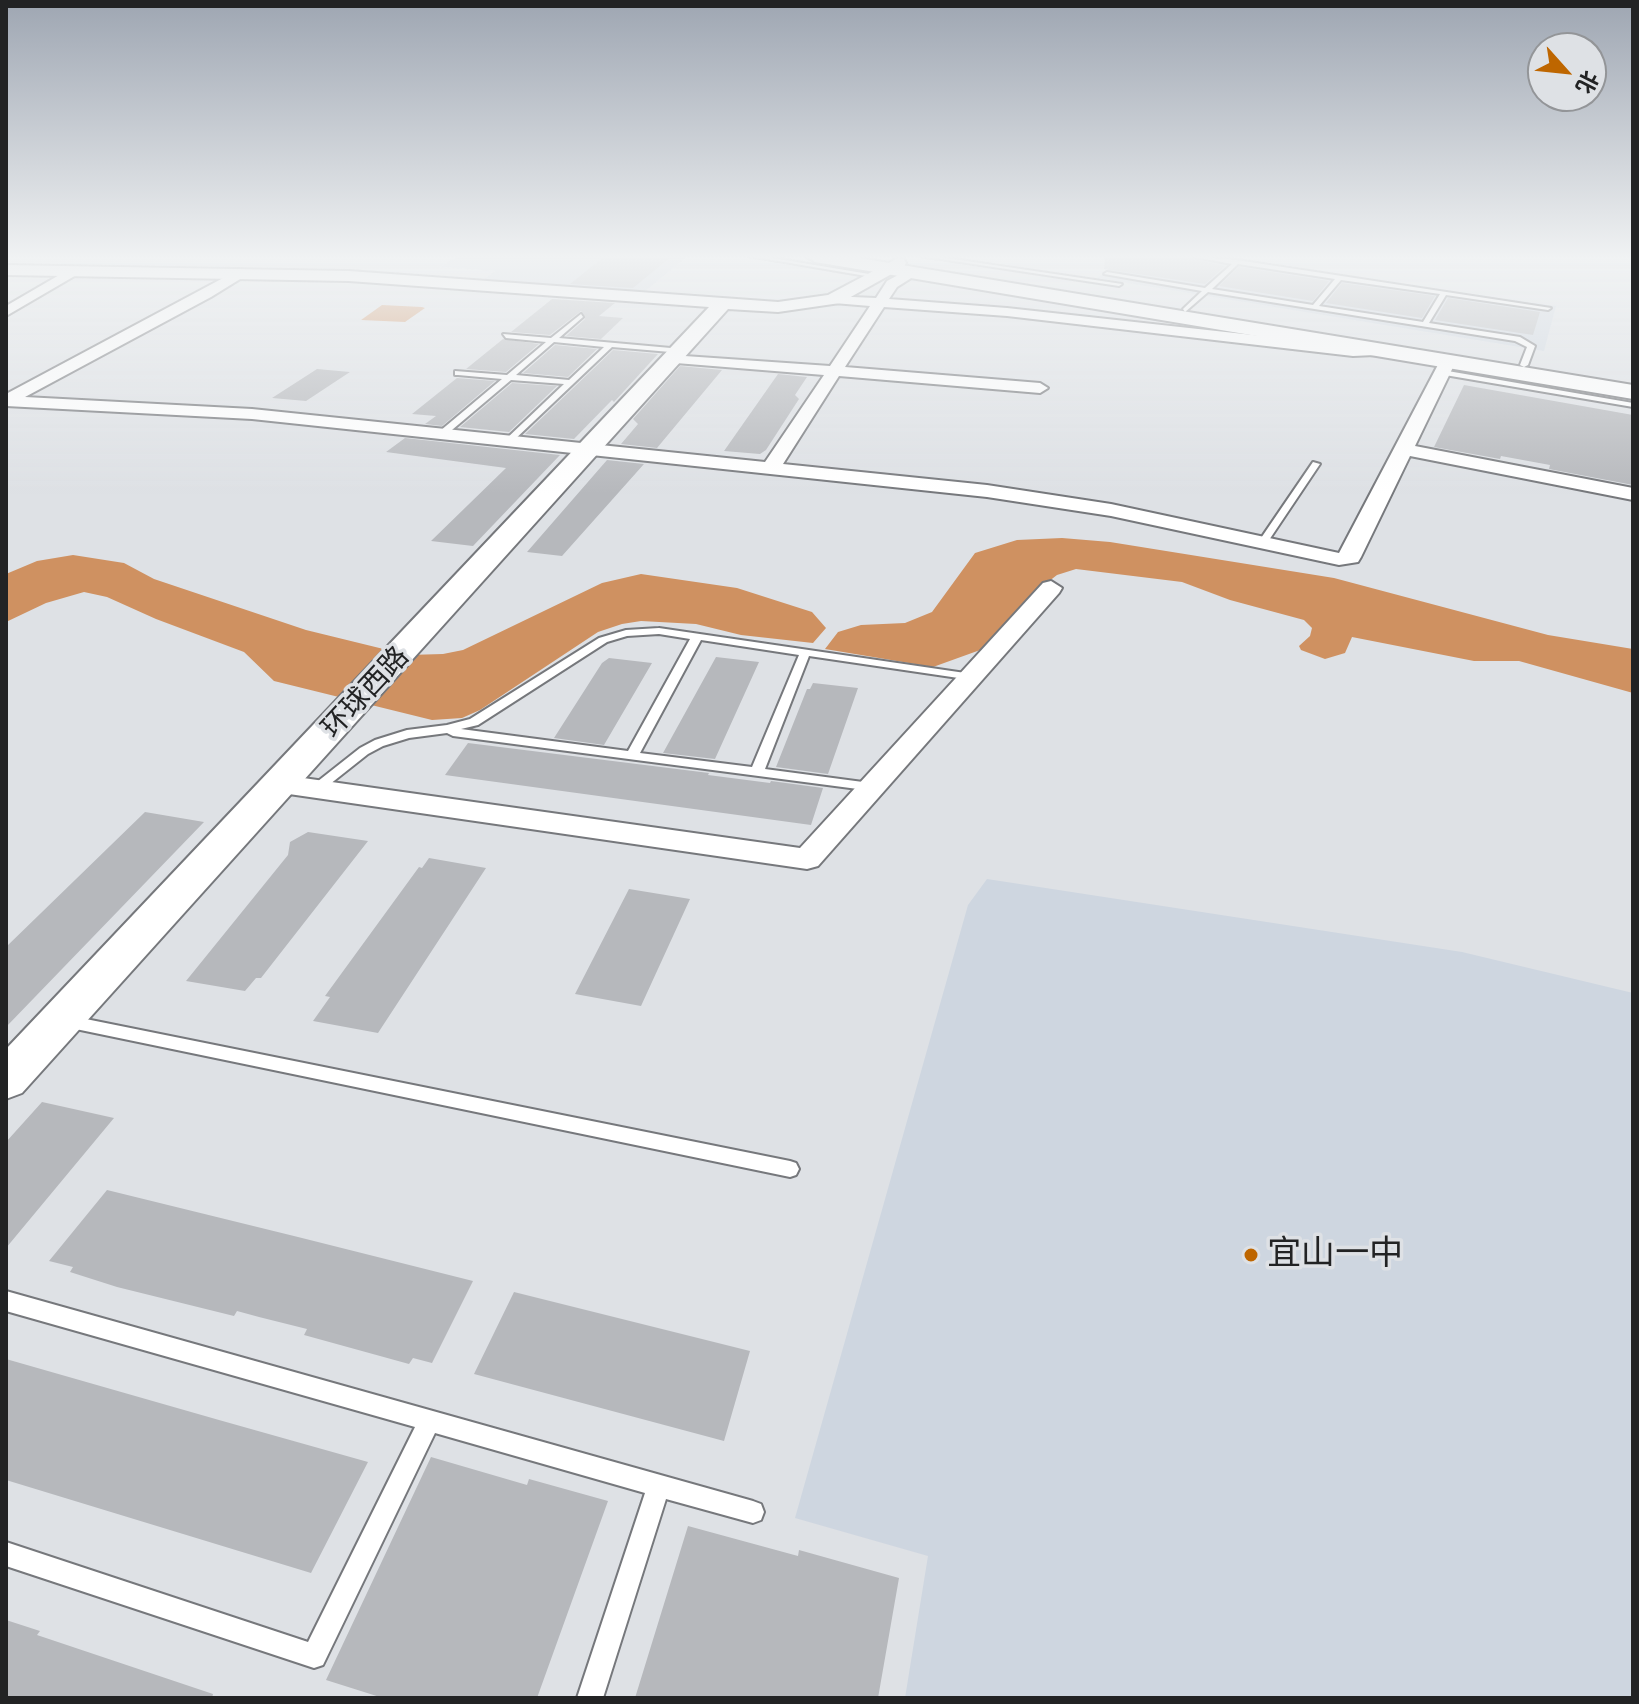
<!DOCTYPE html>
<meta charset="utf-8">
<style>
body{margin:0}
#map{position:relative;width:1639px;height:1704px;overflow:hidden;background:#dee1e5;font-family:"Fira Sans Condensed","Noto Sans SC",sans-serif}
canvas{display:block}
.frame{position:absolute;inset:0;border:8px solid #222324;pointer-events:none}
.north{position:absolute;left:1527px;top:32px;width:80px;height:80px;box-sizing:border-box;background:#dee1e5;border:2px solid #939598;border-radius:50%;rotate:117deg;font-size:22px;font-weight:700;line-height:32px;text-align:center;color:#222324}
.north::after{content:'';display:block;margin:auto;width:28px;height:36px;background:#be6600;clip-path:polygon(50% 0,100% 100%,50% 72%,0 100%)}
</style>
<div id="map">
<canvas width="1639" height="1704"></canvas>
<div class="frame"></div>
<div class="north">北</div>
</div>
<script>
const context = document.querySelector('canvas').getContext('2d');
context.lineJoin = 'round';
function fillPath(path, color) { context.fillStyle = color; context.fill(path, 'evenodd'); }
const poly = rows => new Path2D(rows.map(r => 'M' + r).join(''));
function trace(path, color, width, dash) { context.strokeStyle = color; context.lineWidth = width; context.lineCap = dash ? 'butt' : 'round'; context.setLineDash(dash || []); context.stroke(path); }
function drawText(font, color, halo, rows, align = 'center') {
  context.font = font + ' "Fira Sans Condensed","Noto Sans SC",sans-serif'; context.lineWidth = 7; context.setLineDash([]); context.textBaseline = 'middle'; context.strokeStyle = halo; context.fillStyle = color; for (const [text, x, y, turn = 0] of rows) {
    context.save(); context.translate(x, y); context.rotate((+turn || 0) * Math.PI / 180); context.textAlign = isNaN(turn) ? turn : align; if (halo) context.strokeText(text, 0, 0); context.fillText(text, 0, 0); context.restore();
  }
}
fillPath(poly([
 [459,256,688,256,644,292,480,282,495,271,440,267],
 [1123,256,1210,256,1556,306,1544,351,1097,278],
 [987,879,1462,952,1633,993,1633,1698,905,1698,928,1556,795,1518,968,905]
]), '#ced6e0');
fillPath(poly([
 [382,305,422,307,425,308,405,322,361,320],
 [1062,538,1110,542,1334,578,1548,635,1633,649,1633,693,1519,661,1474,661,1352,637,1345,653,1325,659,1301,650,1299,646,1310,636,1312,628,1304,620,1230,600,1182,582,1076,569,1057,575,1044,585,994,645,933,667,825,649,838,632,861,625,905,623,932,612,975,553,1017,540],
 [73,555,124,563,154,579,306,630,408,655,443,654,463,650,602,583,641,574,737,588,812,612,826,628,813,643,741,635,696,624,641,621,622,624,598,632,480,710,462,718,432,720,274,681,244,652,156,619,107,597,84,592,46,603,6,622,6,574,37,561]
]), '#cf9161');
fillPath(poly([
 [605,256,672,256,633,288,570,284],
 [1105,256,1179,256,1225,266,1205,284,1104,269],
 [1239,267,1329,281,1313,301,1219,286],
 [1342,283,1435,296,1422,318,1326,303],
 [1448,298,1540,312,1533,335,1435,320],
 [552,299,615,303,599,316,623,318,601,339,566,336,585,319,581,311,550,335,511,332],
 [503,339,539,344,506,372,466,369],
 [555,345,597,349,568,377,523,373],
 [613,350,658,354,614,402,612,400,574,439,525,434],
 [680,366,722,370,657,448,621,444,638,424,633,419],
 [317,369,350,372,306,401,272,398],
 [778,374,807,377,795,395,799,399,766,450,760,454,724,451],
 [457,378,495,381,442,426,425,424,436,416,412,414],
 [512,383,557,386,509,432,460,427],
 [1464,385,1633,415,1633,485,1549,469,1550,465,1501,456,1500,459,1434,447],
 [405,438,560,455,473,546,431,541,506,468,386,452],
 [607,460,644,464,562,556,527,552],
 [716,657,759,662,715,759,663,753],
 [609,658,652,663,604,745,554,738,602,663],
 [813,683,858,688,828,774,776,767,807,689,810,689],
 [468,743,709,773,708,775,770,783,771,781,823,788,811,825,445,775],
 [145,812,204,822,6,1027,6,947],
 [308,832,368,841,261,978,256,978,245,991,186,981,288,855,290,842],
 [429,858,486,868,378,1033,313,1021,330,997,325,996,419,867,422,868],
 [629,889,690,899,641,1006,575,994],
 [42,1102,114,1118,6,1248,6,1142],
 [107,1190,298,1237,473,1281,432,1363,413,1358,409,1364,304,1335,307,1329,259,1317,237,1311,234,1316,117,1287,70,1272,73,1267,49,1261],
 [514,1292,750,1351,724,1441,474,1374],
 [6,1359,219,1420,368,1462,311,1573,6,1480],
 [431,1457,527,1485,529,1479,608,1501,537,1698,383,1698,326,1680],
 [688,1526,798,1556,799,1550,899,1578,878,1698,635,1698],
 [6,1620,40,1631,37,1635,213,1694,212,1698,6,1698]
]), '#b6b8bc');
const service = poly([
 [749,256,761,256,869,274,866,276,749,256],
 [920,256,933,256,1122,284,1119,286,920,256],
 [1190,256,1237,260,1551,308,1548,310,1446,295,1429,323,1520,337,1535,346,1528,365,1524,367,1520,365,1527,347,1515,341,1208,292,1185,312,1183,309,1202,291,1104,274,1107,272,1205,288,1232,264,1190,256],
 [1238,264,1335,279,1313,305,1212,289,1238,264],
 [1341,280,1440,294,1423,322,1319,306,1341,280],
 [581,314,583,317,559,338,682,349,686,351,682,353,612,347,512,442,505,440,564,384,511,380,446,435,440,435,440,431,502,379,458,375,455,375,455,371,507,375,546,342,506,338,503,334,551,338,581,314],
 [554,342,604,347,569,380,516,375,554,342],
 [1442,370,1633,403,1633,407,1439,374,1439,370,1442,370],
 [1313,462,1320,464,1265,546,1259,546,1257,544,1313,462],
 [659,628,972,674,978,677,972,680,809,656,765,769,878,784,880,787,873,791,453,736,447,733,409,738,383,746,368,754,320,792,315,793,308,789,360,748,375,740,407,730,447,725,470,719,599,638,626,630,659,628],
 [659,634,690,639,628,751,461,729,478,725,607,642,627,636,659,634],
 [701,640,799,655,752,767,640,753,701,640],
 [66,1015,790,1161,796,1163,799,1169,796,1175,790,1177,66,1027,60,1025,58,1021,60,1017,66,1015],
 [6,1291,753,1501,761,1504,764,1512,761,1520,753,1523,666,1499,603,1698,577,1698,645,1493,435,1433,323,1665,314,1668,6,1566,6,1542,308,1642,415,1427,6,1311,6,1291]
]);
const minor = poly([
 [73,267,80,271,78,274,6,316,6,306,73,267],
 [911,268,916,269,916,275,897,287,889,299,1007,308,1353,346,1375,345,1383,350,1375,355,1353,356,1007,316,884,307,845,367,1040,383,1048,388,1040,393,839,376,783,464,987,485,1111,504,1339,553,1440,361,1448,356,1456,361,1415,446,1633,488,1633,500,1410,456,1361,557,1358,562,1339,565,1111,516,987,497,252,419,6,406,6,394,240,269,245,270,245,276,211,297,25,397,252,409,765,462,824,375,676,363,668,358,670,355,830,366,870,306,834,303,827,299,829,296,876,298,887,281,911,268],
 [1051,581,1062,588,1059,593,818,866,807,869,282,793,272,790,268,784,272,778,282,775,800,848,1043,583,1051,581]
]);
const tertiary = poly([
 [898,258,904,259,906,263,904,267,840,303,778,312,728,309,22,1093,6,1099,6,1049,709,307,349,281,6,275,6,265,349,271,778,302,828,295,898,258]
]);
const primary = poly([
 [806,256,847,256,1633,385,1633,399,815,262,806,256]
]);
trace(service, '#76787c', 4);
trace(minor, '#76787c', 4);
trace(tertiary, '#76787c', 4);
trace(primary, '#76787c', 4);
fillPath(service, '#fff');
fillPath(minor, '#fff');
fillPath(tertiary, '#fff');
fillPath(primary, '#fff');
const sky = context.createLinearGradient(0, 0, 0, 494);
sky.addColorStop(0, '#9ea6b2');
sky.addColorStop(0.52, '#f0f2f3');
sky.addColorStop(1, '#f0f2f300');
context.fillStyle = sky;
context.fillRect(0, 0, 1639, 494);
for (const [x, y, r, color] of [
 [1251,1255,8,"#be6600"]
]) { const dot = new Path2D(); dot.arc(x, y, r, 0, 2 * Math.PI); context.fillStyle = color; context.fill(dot); trace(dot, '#dee1e5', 3); }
drawText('28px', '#222324', '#dee1e5', [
 ["环球西路",366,693,-47]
]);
drawText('34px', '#222324', '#dee1e5', [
 ["宜山一中",1267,1255]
], 'left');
</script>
